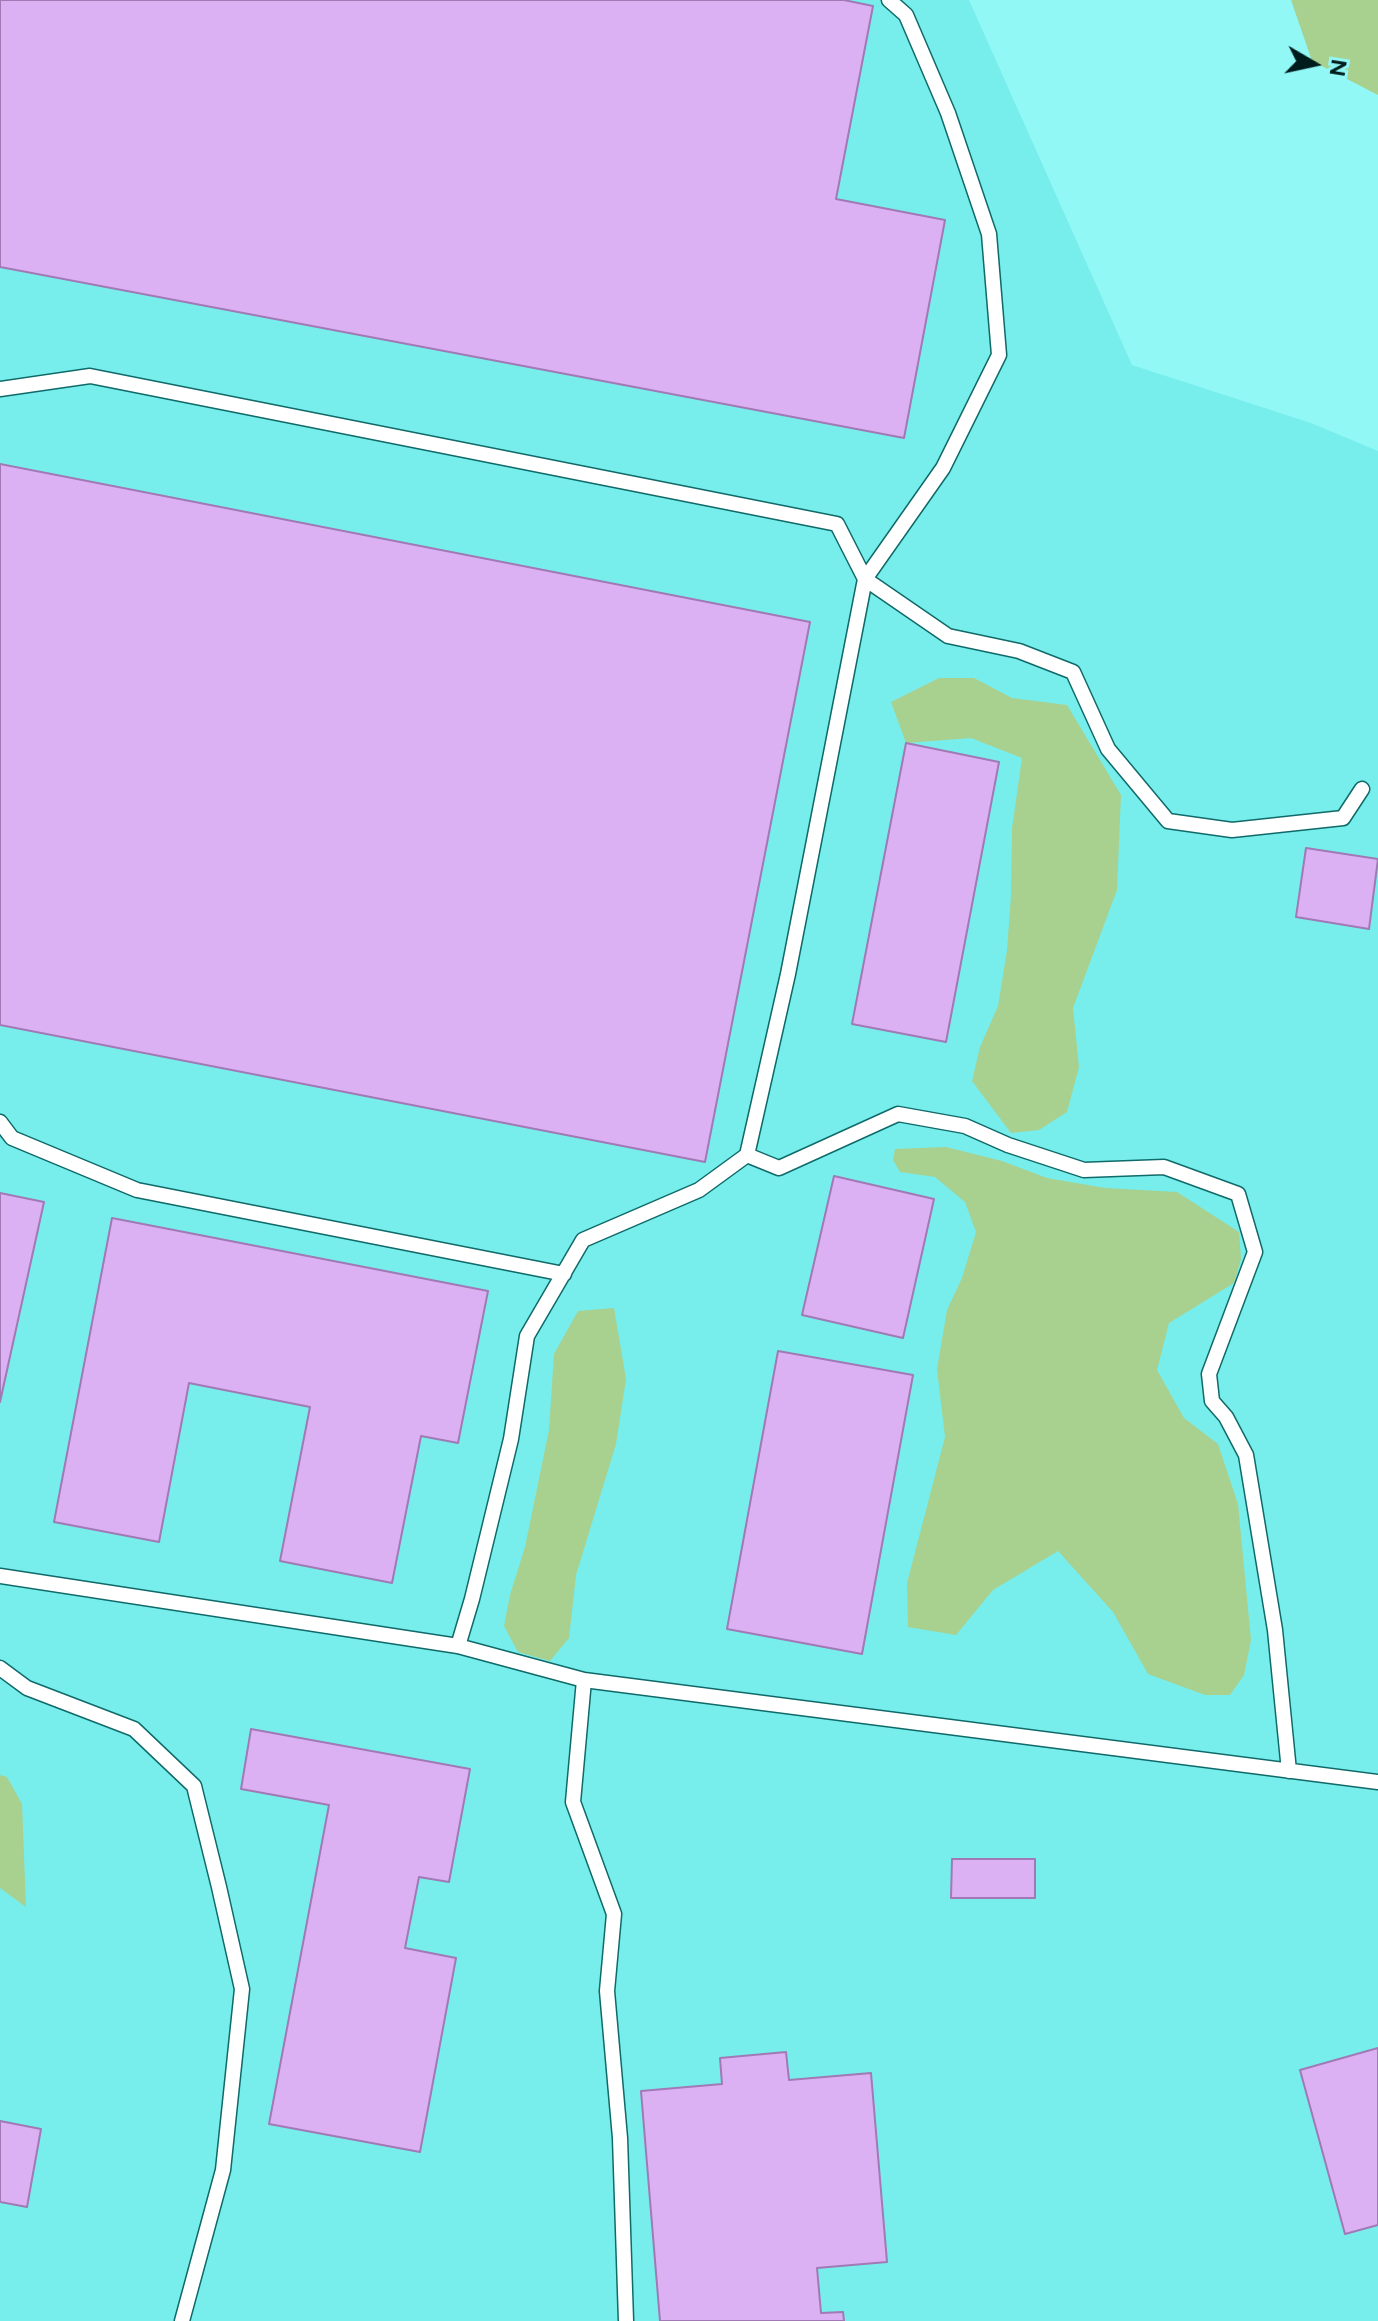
<!DOCTYPE html>
<style>
body{margin:0}
#map{position:relative;width:1378px;height:2321px;overflow:hidden;background:#91f8f6;font-family:Figtree,sans-serif}
canvas{display:block}
.north{position:absolute;left:1274px;top:24px;width:80px;height:80px;-webkit-text-stroke:6px #91f8f6;paint-order:stroke;rotate:99deg;font-size:22px;font-weight:700;line-height:32px;text-align:center;color:#001c1c}
.north::after{content:'';display:block;margin:auto;width:28px;height:36px;background:#001c1c;clip-path:polygon(50% 0,100% 100%,50% 72%,0 100%)}
</style>
<div id="map">
<canvas width="1378" height="2321"></canvas>
<div class="north">N</div>
</div>
<script>
const context = document.querySelector('canvas').getContext('2d');
context.lineJoin = 'round';
function fillPath(path, color) { context.fillStyle = color; context.fill(path, 'evenodd'); }
const poly = rows => new Path2D(rows.map(r => 'M' + r).join(''));
function trace(path, color, width, dash) { context.strokeStyle = color; context.lineWidth = width; context.lineCap = dash ? 'butt' : 'round'; context.setLineDash(dash || []); context.stroke(path); }
fillPath(poly([
 [0,0,969,0,1132,365,1311,423,1378,451,1378,2321,0,2321]
]), '#78eeec');
fillPath(poly([
 [1291,0,1378,0,1378,95,1312,61],
 [939,678,974,678,1012,698,1067,705,1121,795,1117,890,1073,1008,1079,1067,1067,1112,1039,1130,1011,1133,972,1081,980,1047,998,1006,1007,950,1011,896,1012,828,1022,758,971,738,906,743,891,702],
 [946,1147,1002,1161,1047,1178,1105,1188,1177,1192,1239,1232,1241,1259,1234,1283,1169,1323,1157,1370,1184,1418,1218,1444,1238,1504,1251,1640,1244,1675,1230,1695,1205,1695,1148,1674,1113,1612,1058,1551,993,1590,956,1635,908,1627,907,1583,945,1437,937,1369,947,1310,962,1278,976,1232,965,1202,935,1177,900,1172,893,1160,895,1149],
 [614,1308,626,1379,616,1444,576,1575,569,1638,550,1661,518,1652,504,1626,510,1595,525,1547,549,1430,554,1354,578,1311],
 [0,1775,7,1777,22,1804,26,1907,0,1888]
]), '#a8d08f');
const building = poly([
 [0,0,844,0,873,6,836,199,945,220,904,438,0,267,0,0],
 [0,464,810,622,705,1162,0,1025,0,464],
 [906,743,999,762,946,1042,852,1024,906,743],
 [1306,848,1378,859,1369,929,1296,917,1306,848],
 [834,1176,934,1199,903,1338,802,1315,834,1176],
 [0,1193,44,1202,0,1402,0,1193],
 [112,1218,488,1291,458,1443,421,1436,392,1583,280,1561,310,1407,189,1383,159,1542,54,1522,112,1218],
 [778,1351,913,1375,862,1654,727,1629,778,1351],
 [251,1729,470,1769,449,1882,419,1877,405,1948,456,1958,420,2152,269,2124,329,1805,241,1789,251,1729],
 [952,1859,1035,1859,1035,1898,951,1898,952,1859],
 [1378,2048,1378,2225,1345,2234,1300,2070,1378,2048],
 [786,2052,789,2080,871,2073,887,2262,817,2268,821,2313,843,2312,844,2321,660,2321,641,2091,722,2084,720,2058,786,2052],
 [0,2121,41,2129,27,2207,0,2202,0,2121]
]);
fillPath(building, '#dcb1f3');
trace(building, '#a079b5', 2);
const lane = poly([
 [889,0,906,15,948,113,989,234,999,355,943,468,865,579,948,636,1019,651,1073,672,1108,749,1168,821,1232,830,1343,818,1362,789],
 [0,389,90,376,837,524,865,579,788,974,747,1155,699,1190,583,1240,527,1336,511,1439,472,1599,458,1646],
 [0,1122,12,1138,137,1190,564,1274],
 [747,1155,779,1168,898,1114,965,1126,1008,1145,1084,1170,1164,1167,1238,1194,1255,1252,1209,1374,1212,1401,1226,1417,1246,1455,1275,1630,1289,1771],
 [0,1576,458,1646,584,1680,1378,1782],
 [0,1668,27,1688,134,1729,194,1786,219,1887,242,1989,223,2170,182,2321],
 [584,1680,573,1802,614,1914,607,1991,620,2138,626,2321]
]);
trace(lane, '#0f6a69', 17);
trace(lane, '#fff', 14);
</script>
